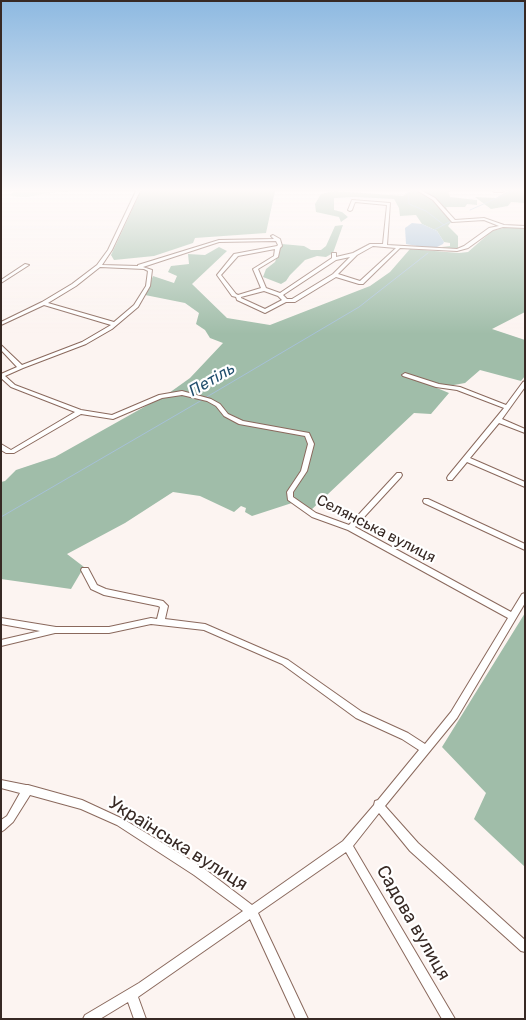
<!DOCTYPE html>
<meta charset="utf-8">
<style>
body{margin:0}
#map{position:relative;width:526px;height:1020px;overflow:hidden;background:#fcf4f1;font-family:Rubik,sans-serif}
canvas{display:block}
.frame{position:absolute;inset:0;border:2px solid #372924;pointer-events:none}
</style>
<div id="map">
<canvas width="526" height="1020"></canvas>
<div class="frame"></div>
</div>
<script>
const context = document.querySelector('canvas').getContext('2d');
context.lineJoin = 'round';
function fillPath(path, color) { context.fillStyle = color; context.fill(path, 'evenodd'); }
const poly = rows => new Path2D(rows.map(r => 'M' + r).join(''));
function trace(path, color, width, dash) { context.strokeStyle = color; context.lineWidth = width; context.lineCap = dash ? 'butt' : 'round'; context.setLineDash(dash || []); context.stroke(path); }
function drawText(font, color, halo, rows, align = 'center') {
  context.font = font + ' Rubik,sans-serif'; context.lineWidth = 4.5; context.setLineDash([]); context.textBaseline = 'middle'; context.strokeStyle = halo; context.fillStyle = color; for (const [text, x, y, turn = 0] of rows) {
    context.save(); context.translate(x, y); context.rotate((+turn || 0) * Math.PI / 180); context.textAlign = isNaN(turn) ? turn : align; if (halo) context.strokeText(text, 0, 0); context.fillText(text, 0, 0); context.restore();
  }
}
fillPath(poly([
 [13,191,106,191,55,192,27,197,11,196]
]), '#d3eedb');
fillPath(poly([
 [141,191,275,191,266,233,195,238,193,243,154,256,114,260,111,255],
 [335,191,403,196,410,191,450,191,448,192,450,197,477,200,477,205,467,204,465,207,446,207,452,221,448,226,458,236,458,248,444,250,442,247,450,246,450,243,444,242,437,231,422,224,416,215,400,216,399,208,394,199,355,197,334,198,334,210,342,212,348,217,341,222,339,217,316,212,315,204,321,194],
 [508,191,525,191,525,203,511,202,508,206,491,209,475,197,496,198],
 [343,225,333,253,326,257,317,256,305,260,290,275,286,281,281,284,263,277,266,269,275,262,282,244,304,246,311,250,321,250,326,246,335,226],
 [507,227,525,228,525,312,492,329,525,340,525,376,521,381,480,370,465,383,437,388,449,393,431,414,414,413,310,511,295,502,252,516,245,512,246,508,241,506,234,512,200,496,173,492,125,523,67,554,84,567,71,589,1,579,1,482,5,481,16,470,55,457,169,393,190,378,223,343,210,338,205,330,196,324,199,313,185,303,145,295,153,276,174,283,177,276,168,272,171,266,189,264,188,254,205,255,219,247,227,251,192,284,227,318,270,325,370,286,390,272,410,249,459,253,468,252,492,231],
 [525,613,525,867,474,819,486,793,442,747]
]), '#a0bda9');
fillPath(poly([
 [412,223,422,224,437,231,444,242,443,244,433,249,406,244,405,228]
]), '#a6c1d7');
trace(poly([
 [408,191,409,204,426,211,444,225],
 [470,210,513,191],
 [434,230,451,221],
 [205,398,359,307,428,253],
 [1,517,202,400]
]), '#a6c1d7', 1);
const minor = poly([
 [136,191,140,191,112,250,102,265,138,266,138,265,219,240,274,239,271,236,273,235,280,239,282,246,280,248,278,257,258,269,266,288,280,293,332,258,332,253,336,253,336,257,353,253,370,244,383,244,387,205,355,202,352,210,350,211,348,210,352,200,390,203,387,245,457,249,464,246,489,228,499,226,484,220,452,222,433,200,418,191,422,191,435,198,455,220,484,218,504,225,525,226,525,228,503,227,493,230,468,248,457,251,400,248,363,284,359,284,336,277,295,302,286,302,265,313,237,300,236,297,232,296,217,275,234,254,277,246,278,245,276,241,219,242,143,267,152,270,150,286,138,307,112,329,86,344,23,368,5,376,15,385,81,410,112,415,159,395,182,391,211,399,220,404,228,414,243,421,309,433,314,444,307,471,293,492,293,497,316,513,349,525,397,473,401,473,402,475,401,477,355,527,511,612,522,594,525,593,525,603,457,718,385,806,418,843,525,940,525,952,521,951,410,851,379,813,353,846,455,1019,442,1019,346,852,258,913,308,1019,296,1019,250,919,138,997,146,1019,134,1019,128,1002,100,1019,83,1019,85,1015,139,983,243,911,194,875,117,825,81,809,30,795,13,822,4,830,1,832,1,820,7,816,20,793,1,788,1,780,26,785,28,785,82,800,123,819,202,867,252,905,343,841,374,805,375,801,378,800,419,750,402,739,356,718,282,664,204,630,151,624,109,633,55,633,1,646,1,640,40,631,1,624,1,618,56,627,109,627,151,618,157,619,160,607,158,606,104,595,91,589,81,570,82,568,88,568,97,585,106,589,163,601,168,606,165,619,205,624,288,660,362,712,408,733,425,744,451,712,508,618,348,530,312,517,288,500,287,492,301,471,308,444,305,436,239,424,224,416,216,406,207,401,182,395,162,398,113,419,81,414,14,453,6,453,1,450,1,444,11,450,75,412,11,387,1,378,1,374,17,367,1,350,1,345,22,365,82,342,111,325,44,305,1,325,1,322,42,302,72,284,97,265,108,250,136,191],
 [373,246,396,248,360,281,338,274,357,255,373,246],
 [275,249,274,256,253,269,261,288,238,295,236,294,221,275,238,256,275,249],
 [350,257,333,274,292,299,287,299,283,295,336,260,350,257],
 [100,267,144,269,148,271,146,286,134,305,114,322,48,303,76,286,100,267],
 [264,291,278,296,282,300,265,309,241,298,241,297,264,291],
 [493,191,504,191,502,192,495,192,493,191],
 [25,264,29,265,1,283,1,280,25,264],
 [405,373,439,384,460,387,506,405,523,382,525,381,525,387,502,419,525,429,525,433,499,423,470,458,525,482,525,487,467,462,452,480,448,480,447,478,448,476,504,408,457,390,436,387,403,376,402,375,405,373],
 [424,499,428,499,525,544,525,550,424,503,423,501,424,499]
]);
trace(minor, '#8a695d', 2);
fillPath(minor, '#fff');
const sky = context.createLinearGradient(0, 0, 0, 334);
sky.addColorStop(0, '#8db9e1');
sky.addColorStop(0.57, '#fefaf9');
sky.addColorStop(1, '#fefaf900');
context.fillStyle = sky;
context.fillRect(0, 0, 526, 334);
drawText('15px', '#372924', '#fff', [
 ["Селянська вулиця",376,529,27]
]);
drawText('italic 16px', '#204e6d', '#fff', [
 ["Петіль",212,380,-30]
]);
drawText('18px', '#372924', '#fff', [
 ["Українська вулиця",178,844,32],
 ["Садова вулиця",413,923,60]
]);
</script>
